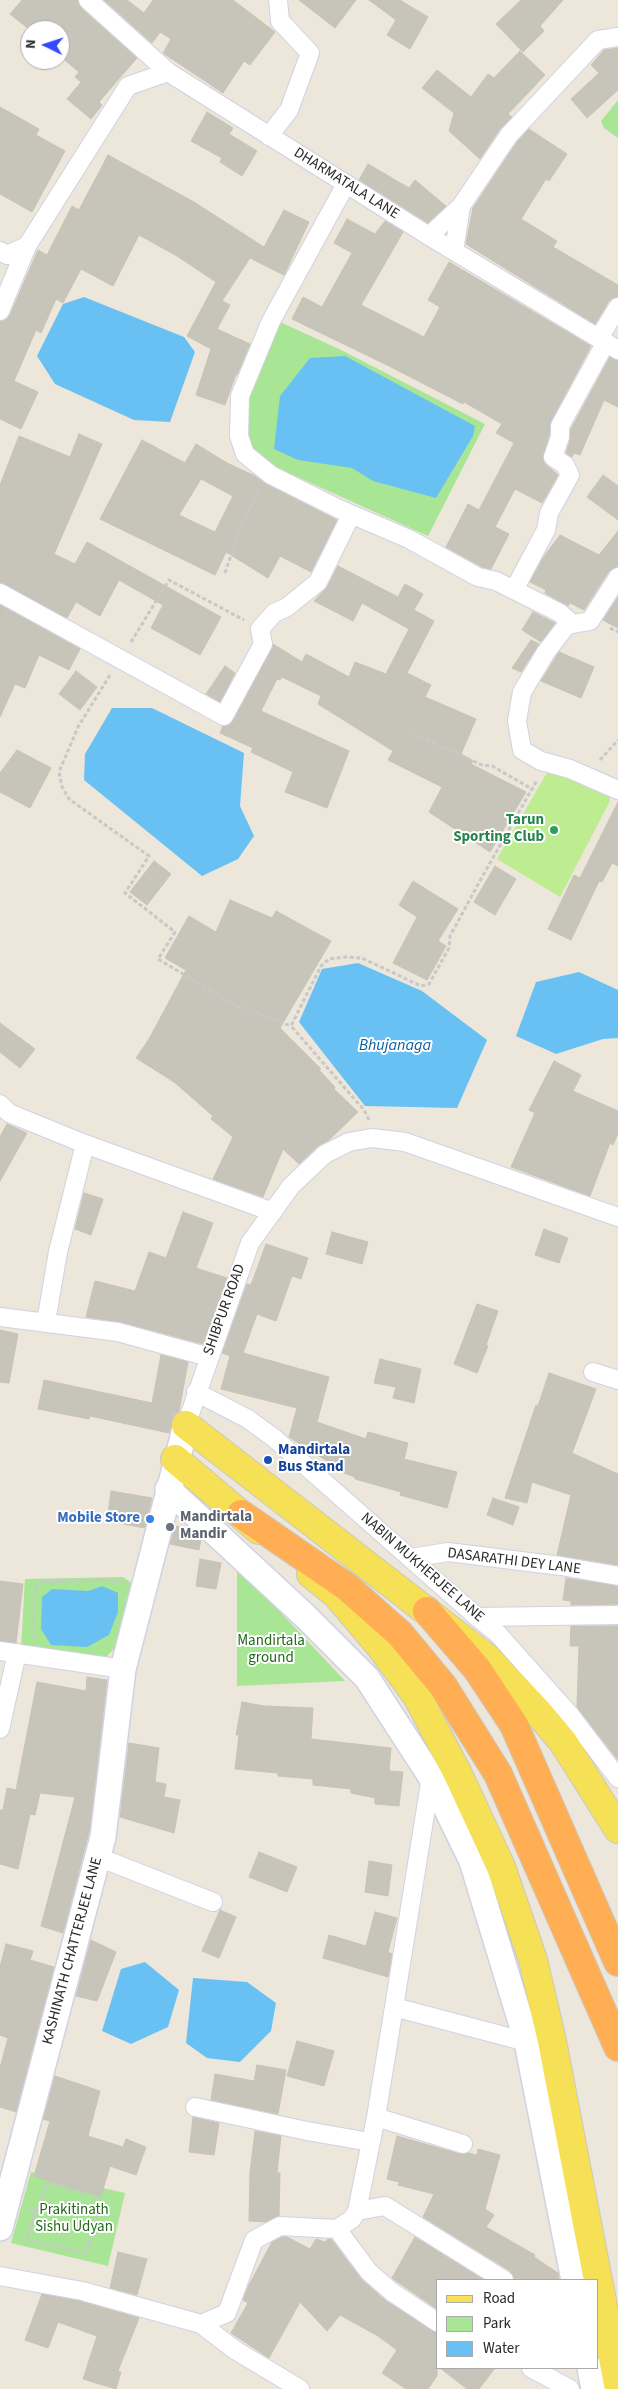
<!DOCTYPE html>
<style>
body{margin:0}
#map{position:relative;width:618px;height:2389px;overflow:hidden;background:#ece6db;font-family:"Source Sans 3",sans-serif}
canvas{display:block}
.legend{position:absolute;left:436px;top:2279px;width:162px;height:90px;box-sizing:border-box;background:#fff;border:1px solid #aaa;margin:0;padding:6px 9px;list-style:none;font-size:15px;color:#2a2a2a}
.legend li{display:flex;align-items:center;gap:10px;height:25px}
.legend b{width:25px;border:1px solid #aaa}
.north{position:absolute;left:20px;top:20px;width:50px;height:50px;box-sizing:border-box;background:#fff;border:1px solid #aaa;border-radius:50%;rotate:274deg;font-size:14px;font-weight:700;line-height:20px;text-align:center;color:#2a2a2a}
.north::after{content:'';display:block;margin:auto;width:18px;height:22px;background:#3547ff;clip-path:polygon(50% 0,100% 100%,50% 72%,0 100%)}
</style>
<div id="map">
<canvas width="618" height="2389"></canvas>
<ul class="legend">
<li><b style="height:6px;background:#f6e056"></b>Road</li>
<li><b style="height:14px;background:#a8e595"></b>Park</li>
<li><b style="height:14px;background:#69c1f3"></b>Water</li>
</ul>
<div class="north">N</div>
</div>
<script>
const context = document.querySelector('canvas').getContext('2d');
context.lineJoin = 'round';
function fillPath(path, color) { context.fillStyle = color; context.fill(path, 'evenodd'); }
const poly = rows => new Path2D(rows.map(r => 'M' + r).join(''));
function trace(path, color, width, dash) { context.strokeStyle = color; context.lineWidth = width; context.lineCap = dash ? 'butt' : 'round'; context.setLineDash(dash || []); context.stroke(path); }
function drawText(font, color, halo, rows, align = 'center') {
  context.font = font + ' "Source Sans 3",sans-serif'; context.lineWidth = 4; context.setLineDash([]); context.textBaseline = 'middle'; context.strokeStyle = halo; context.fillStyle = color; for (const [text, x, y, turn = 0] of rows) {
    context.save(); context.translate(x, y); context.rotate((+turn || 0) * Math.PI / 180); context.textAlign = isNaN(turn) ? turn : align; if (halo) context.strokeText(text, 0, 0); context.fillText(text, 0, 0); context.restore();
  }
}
fillPath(poly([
 [618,100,618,138,604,128,601,121],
 [280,322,341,350,485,424,428,536,271,465,251,447,247,434,249,395],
 [237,1566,345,1681,237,1686],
 [123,1577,137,1587,120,1643,101,1662,21,1651,25,1579],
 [31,2172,125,2193,108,2266,11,2243]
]), '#a8e595');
fillPath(poly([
 [548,771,609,793,610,801,560,897,497,859]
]), '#bded90');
fillPath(poly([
 [84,297,184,337,195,352,170,422,134,420,55,384,37,356,63,304],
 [345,356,475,426,473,436,436,498,373,481,352,468,298,460,274,449,280,396,310,358],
 [112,708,152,708,244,753,240,806,254,836,238,859,202,876,84,780,85,754],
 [358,963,422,991,487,1040,457,1108,365,1106,299,1022,322,969],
 [579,972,618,990,618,1038,603,1039,556,1054,516,1036,536,982],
 [102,1586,118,1593,118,1612,109,1635,87,1647,51,1645,41,1629,42,1597,52,1589,88,1591],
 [145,1962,179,1990,168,2027,131,2044,102,2031,121,1969],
 [193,1978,247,1982,276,2003,271,2031,240,2062,207,2058,186,2043]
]), '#69c1f3');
const building = poly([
 [22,0,78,0,81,8,137,58,99,102,102,105,91,119,67,99,81,82,75,77,79,72,60,56,60,30,30,30,10,14,22,0],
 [104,0,127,0,144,13,153,0,233,0,275,32,250,65,244,61,223,93,163,53,171,39,160,32,152,43,104,0],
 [299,0,356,0,335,28,299,0],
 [369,0,400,0,428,17,410,49,387,35,396,20,369,0],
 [521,0,563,0,540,26,544,31,523,52,496,24,521,0],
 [618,48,618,90,587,118,571,99,599,73,591,65,604,50,618,48],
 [520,51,545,75,508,114,512,117,500,129,480,159,449,131,454,113,422,88,437,70,471,97,488,74,494,78,520,51],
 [0,107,39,129,36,135,65,151,32,212,0,194,0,107],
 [207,112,233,128,229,134,257,151,242,176,220,162,222,158,191,141,207,112],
 [529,129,567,154,549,181,546,179,521,219,557,241,553,247,618,285,618,296,609,301,595,324,466,244,473,208,517,142,529,129],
 [108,155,194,202,264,247,284,210,309,222,284,275,250,258,222,301,230,305,217,329,250,344,237,375,236,374,225,405,196,395,211,349,187,336,216,282,177,256,139,235,113,286,81,269,63,303,56,299,41,333,36,330,14,381,38,392,21,429,0,419,0,321,6,320,10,315,38,250,47,255,72,206,79,210,108,155],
 [368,164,409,188,415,180,446,206,428,223,359,180,368,164],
 [347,219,375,234,385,221,403,232,361,305,424,337,440,307,428,300,449,262,591,346,551,421,549,435,543,458,544,463,558,475,542,503,515,489,495,527,509,534,491,569,482,567,446,547,468,504,479,510,514,443,496,433,502,424,464,402,463,404,387,365,292,319,303,297,322,307,352,253,334,243,347,219],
 [610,357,618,361,618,407,604,400,580,455,574,453,572,457,566,453,570,440,571,429,610,357],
 [79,434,102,444,54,554,75,564,87,542,221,617,200,655,151,628,163,605,119,580,100,616,76,602,67,618,0,582,0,485,19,436,70,457,79,434],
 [142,440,185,463,196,444,227,463,255,476,266,484,337,520,311,572,280,556,268,578,226,552,215,575,100,519,142,440],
 [201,479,233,496,215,532,179,515,201,479],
 [603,475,618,486,618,520,587,497,603,475],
 [618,531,618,566,609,571,584,610,570,603,568,606,545,593,546,590,530,582,543,558,560,535,599,555,618,531],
 [338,566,398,597,405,584,423,594,414,610,434,621,407,673,431,685,425,697,476,719,461,754,473,761,471,764,526,792,490,852,429,812,442,787,388,760,393,751,318,704,321,696,282,677,280,680,277,679,261,711,349,751,327,808,285,792,293,772,251,752,253,748,220,733,223,726,229,725,233,721,273,644,302,662,306,654,349,677,355,662,386,674,409,629,362,603,353,621,314,601,327,587,338,566],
 [618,597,618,628,603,620,618,597],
 [0,605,80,649,69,670,39,655,25,688,15,684,0,717,0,605],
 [533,612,555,623,541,642,522,630,533,612],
 [531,640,539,644,521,672,512,668,531,640],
 [559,652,594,667,581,698,541,681,559,652],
 [225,666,235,673,220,702,206,694,225,666],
 [76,671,97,687,80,710,59,694,76,671],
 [17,750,51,768,30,808,0,792,0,773,17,750],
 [618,802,618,866,612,863,602,882,599,881,571,940,548,929,574,875,580,878,618,802],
 [154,861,171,874,147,905,130,892,154,861],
 [495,866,516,879,495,915,474,902,495,866],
 [413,881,458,909,438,941,446,946,427,980,393,963,417,917,399,905,413,881],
 [230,900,272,918,276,911,331,941,280,1028,321,1069,319,1070,335,1087,334,1089,358,1112,329,1140,318,1146,299,1164,283,1149,263,1197,213,1179,233,1137,211,1119,213,1116,174,1082,136,1058,149,1039,186,970,165,958,189,916,216,932,230,900],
 [0,1023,35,1049,20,1068,0,1052,0,1023],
 [554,1061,581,1075,573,1091,618,1111,618,1133,613,1145,610,1143,590,1196,511,1167,535,1113,529,1110,554,1061],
 [7,1124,27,1133,0,1181,0,1137,7,1124],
 [84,1193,103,1199,91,1235,75,1229,84,1193],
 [183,1212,213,1223,196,1268,227,1278,203,1344,121,1322,86,1317,95,1281,135,1291,149,1252,166,1258,183,1212],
 [544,1229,568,1238,559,1263,535,1255,544,1229],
 [332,1232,368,1242,362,1264,326,1254,332,1232],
 [266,1244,308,1258,301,1279,292,1276,276,1321,257,1314,243,1353,329,1377,317,1422,366,1439,368,1432,408,1443,404,1459,457,1472,447,1508,400,1495,401,1492,355,1479,355,1477,326,1466,327,1461,289,1437,297,1408,221,1389,230,1356,222,1353,247,1284,251,1285,266,1244],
 [477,1304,498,1311,486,1345,488,1346,477,1373,454,1364,477,1304],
 [0,1330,18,1334,9,1383,0,1382,0,1330],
 [161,1355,188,1362,179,1411,173,1416,169,1433,90,1416,89,1419,38,1409,44,1380,152,1403,161,1355],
 [380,1359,421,1369,414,1403,393,1398,396,1387,374,1383,380,1359],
 [549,1373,596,1389,572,1453,618,1474,618,1565,557,1555,571,1495,532,1482,527,1503,505,1498,536,1405,538,1406,549,1373],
 [111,1491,152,1498,145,1528,107,1521,111,1491],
 [493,1498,519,1507,513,1525,487,1515,493,1498],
 [175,1526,190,1529,201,1539,199,1550,170,1544,175,1526],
 [200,1559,221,1563,216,1589,196,1586,200,1559],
 [566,1578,618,1586,618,1604,571,1605,571,1601,563,1600,566,1578],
 [0,1581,23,1584,16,1643,0,1641,0,1581],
 [571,1626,618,1626,618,1760,577,1707,579,1646,570,1646,571,1626],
 [87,1677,107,1680,90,1828,63,1933,41,1926,75,1797,40,1793,35,1815,30,1814,18,1869,0,1864,0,1810,3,1810,7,1788,16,1790,37,1682,86,1691,87,1677],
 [242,1702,264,1706,313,1708,311,1739,391,1748,389,1771,403,1772,399,1806,375,1804,375,1798,351,1793,351,1789,313,1785,313,1779,278,1776,278,1773,235,1769,239,1735,236,1735,242,1702],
 [129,1743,159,1748,155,1782,166,1784,164,1797,180,1800,174,1833,120,1817,129,1743],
 [259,1852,297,1867,287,1892,249,1877,259,1852],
 [369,1861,392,1865,388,1896,365,1892,369,1861],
 [220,1910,236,1917,219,1958,202,1951,220,1910],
 [375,1912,397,1918,388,1952,392,1954,388,1977,323,1958,329,1935,366,1946,375,1912],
 [91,1940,116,1952,97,2001,76,1996,91,1940],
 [6,1944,33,1951,30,1960,54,1967,16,2112,0,2107,0,2068,8,2038,0,2035,0,1967,6,1944],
 [297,2041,334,2051,324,2086,287,2076,297,2041],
 [257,2065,286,2070,278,2114,211,2100,215,2074,254,2081,257,2065],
 [55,2076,100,2091,88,2136,123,2147,126,2139,146,2147,136,2175,110,2166,101,2196,34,2176,50,2121,43,2119,55,2076],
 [193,2117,219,2123,214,2155,189,2152,193,2117],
 [255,2131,281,2136,277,2173,280,2173,279,2216,266,2222,249,2221,250,2173,255,2131],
 [397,2136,460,2154,468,2153,477,2155,478,2149,500,2155,485,2209,494,2215,486,2227,535,2255,534,2257,558,2273,559,2280,515,2280,510,2271,423,2217,434,2194,398,2185,399,2182,387,2179,397,2136],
 [282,2237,287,2237,310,2249,316,2239,325,2242,328,2239,331,2239,362,2280,386,2301,437,2333,437,2376,428,2389,406,2389,382,2373,397,2350,378,2336,340,2315,327,2331,300,2302,269,2358,231,2333,248,2303,243,2300,249,2285,272,2242,282,2237],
 [415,2237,484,2280,437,2280,437,2309,392,2278,415,2237],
 [118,2252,147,2259,137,2295,110,2288,118,2252],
 [42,2294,80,2301,139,2318,118,2371,121,2372,116,2389,83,2379,97,2336,58,2322,48,2348,25,2340,42,2294],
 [440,2368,495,2368,479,2389,467,2389,440,2368]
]);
fillPath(building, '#c7c4b9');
trace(building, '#c8c3b4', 1);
const street = poly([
 [88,0,168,72,429,236,618,350],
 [269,136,289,110,310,53,280,21,278,0],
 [346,184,271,321,240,396,239,436,245,454,271,475,339,509,409,539,478,577,496,581,560,613,573,624],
 [429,236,461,206],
 [0,251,7,255,27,246],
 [454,251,461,206,509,135,598,40,618,37],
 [0,311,27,246,128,86,168,72],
 [599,338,618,307],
 [618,577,590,621,567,625,546,652,522,692,517,721,522,750,541,761,570,769,618,790],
 [514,590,546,530,549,513,570,475,565,465,553,457,560,437,560,426,606,342],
 [0,593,224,716,263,644,260,629,274,613,287,607,318,582,351,515],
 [0,1104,9,1113,85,1144,273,1212],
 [0,1317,118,1332,209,1357],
 [46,1322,58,1252,85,1144],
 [593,1372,618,1380],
 [196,1392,248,1419,274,1438,477,1617,498,1634,570,1715,618,1778],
 [186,1425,250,1243,291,1186,325,1154,349,1142,372,1138,405,1142,618,1217],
 [411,1558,448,1552,561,1566,618,1576],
 [477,1617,618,1615],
 [0,1651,123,1669],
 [0,1729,17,1653],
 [431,1777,394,2007,527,2042],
 [98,1857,213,1902],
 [195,2107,307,2131,370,2142],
 [376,2117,463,2144],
 [357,2211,385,2206,504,2280],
 [337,2229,369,2272,392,2292,437,2322],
 [0,2276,82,2291,201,2324,235,2350,300,2389],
 [201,2324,227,2313,254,2240,280,2226,337,2229,352,2219,357,2211,376,2117,394,2007],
 [531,2368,570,2389]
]);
const secondary = poly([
 [168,1489,305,1616,367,1678,431,1777,472,1861,527,2042,574,2280],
 [0,2228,103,1837,123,1669,186,1425],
 [590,2368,594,2389]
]);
const primary = poly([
 [186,1425,487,1658,537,1711,563,1742,618,1829],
 [175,1459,259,1530],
 [311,1574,336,1594,380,1646,417,1696,458,1774,501,1867,533,1960,552,2041,618,2384]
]);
const highway = poly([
 [241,1514,347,1587,400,1634,443,1686,498,1774,618,2047],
 [427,1611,477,1669,514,1725,618,1962]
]);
trace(street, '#d0d2e3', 20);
trace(secondary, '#d0d2e3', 28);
trace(primary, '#c8c8c8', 30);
trace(highway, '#c8c8c8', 30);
trace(poly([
 [225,573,242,523,259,491],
 [610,628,618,632],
 [131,642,169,580,244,620],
 [110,675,78,727,59,772,62,787,69,799,149,856,125,893,175,932,158,959,233,1004,291,1026],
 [414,734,482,765,492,766,532,789],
 [600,760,618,740],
 [369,1120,364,1110,291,1026,321,966,329,959,346,957,362,958,421,986,429,984,449,948,450,936,481,879,537,780],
 [34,1637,35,1586,40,1582,108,1580,123,1583],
 [29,2208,36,2210,26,2240,86,2253,102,2199,48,2182,36,2210]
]), '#c8c8c8', 3, [4, 2.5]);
trace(street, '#fff', 18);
trace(secondary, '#fff', 25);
trace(primary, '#f6e056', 28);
trace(highway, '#ffae53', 28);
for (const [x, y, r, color] of [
 [554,830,5,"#2e9e5b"],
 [268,1460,5,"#1a4fb4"],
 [150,1519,5,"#3f7fe0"],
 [170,1527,5,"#6b7280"]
]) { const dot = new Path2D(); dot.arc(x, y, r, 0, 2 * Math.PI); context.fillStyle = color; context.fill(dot); trace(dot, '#fff', 2); }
drawText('15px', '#2a2a2a', '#fff', [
 ["DHARMATALA LANE",346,184,32],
 ["SHIBPUR ROAD",225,1310,-70],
 ["DASARATHI DEY LANE",514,1562,7],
 ["NABIN MUKHERJEE LANE",422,1568,41],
 ["KASHINATH CHATTERJEE LANE",73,1951,-75]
]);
drawText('bold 15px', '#27864d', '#fff', [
 ["Tarun",544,821],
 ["Sporting Club",544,838]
], 'right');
drawText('bold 15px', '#164399', '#fff', [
 ["Mandirtala",278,1451],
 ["Bus Stand",278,1468]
], 'left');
drawText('bold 15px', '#5b616d', '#fff', [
 ["Mandirtala",180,1518],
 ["Mandir",180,1535]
], 'left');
drawText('bold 15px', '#366cbe', '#fff', [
 ["Mobile Store",140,1519]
], 'right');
drawText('15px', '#206917', '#fff', [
 ["Mandirtala",271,1642],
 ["ground",271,1659],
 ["Prakitinath",74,2211],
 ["Sishu Udyan",74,2228]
]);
drawText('italic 16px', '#085d9f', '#fff', [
 ["Bhujanaga",395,1046]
]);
</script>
